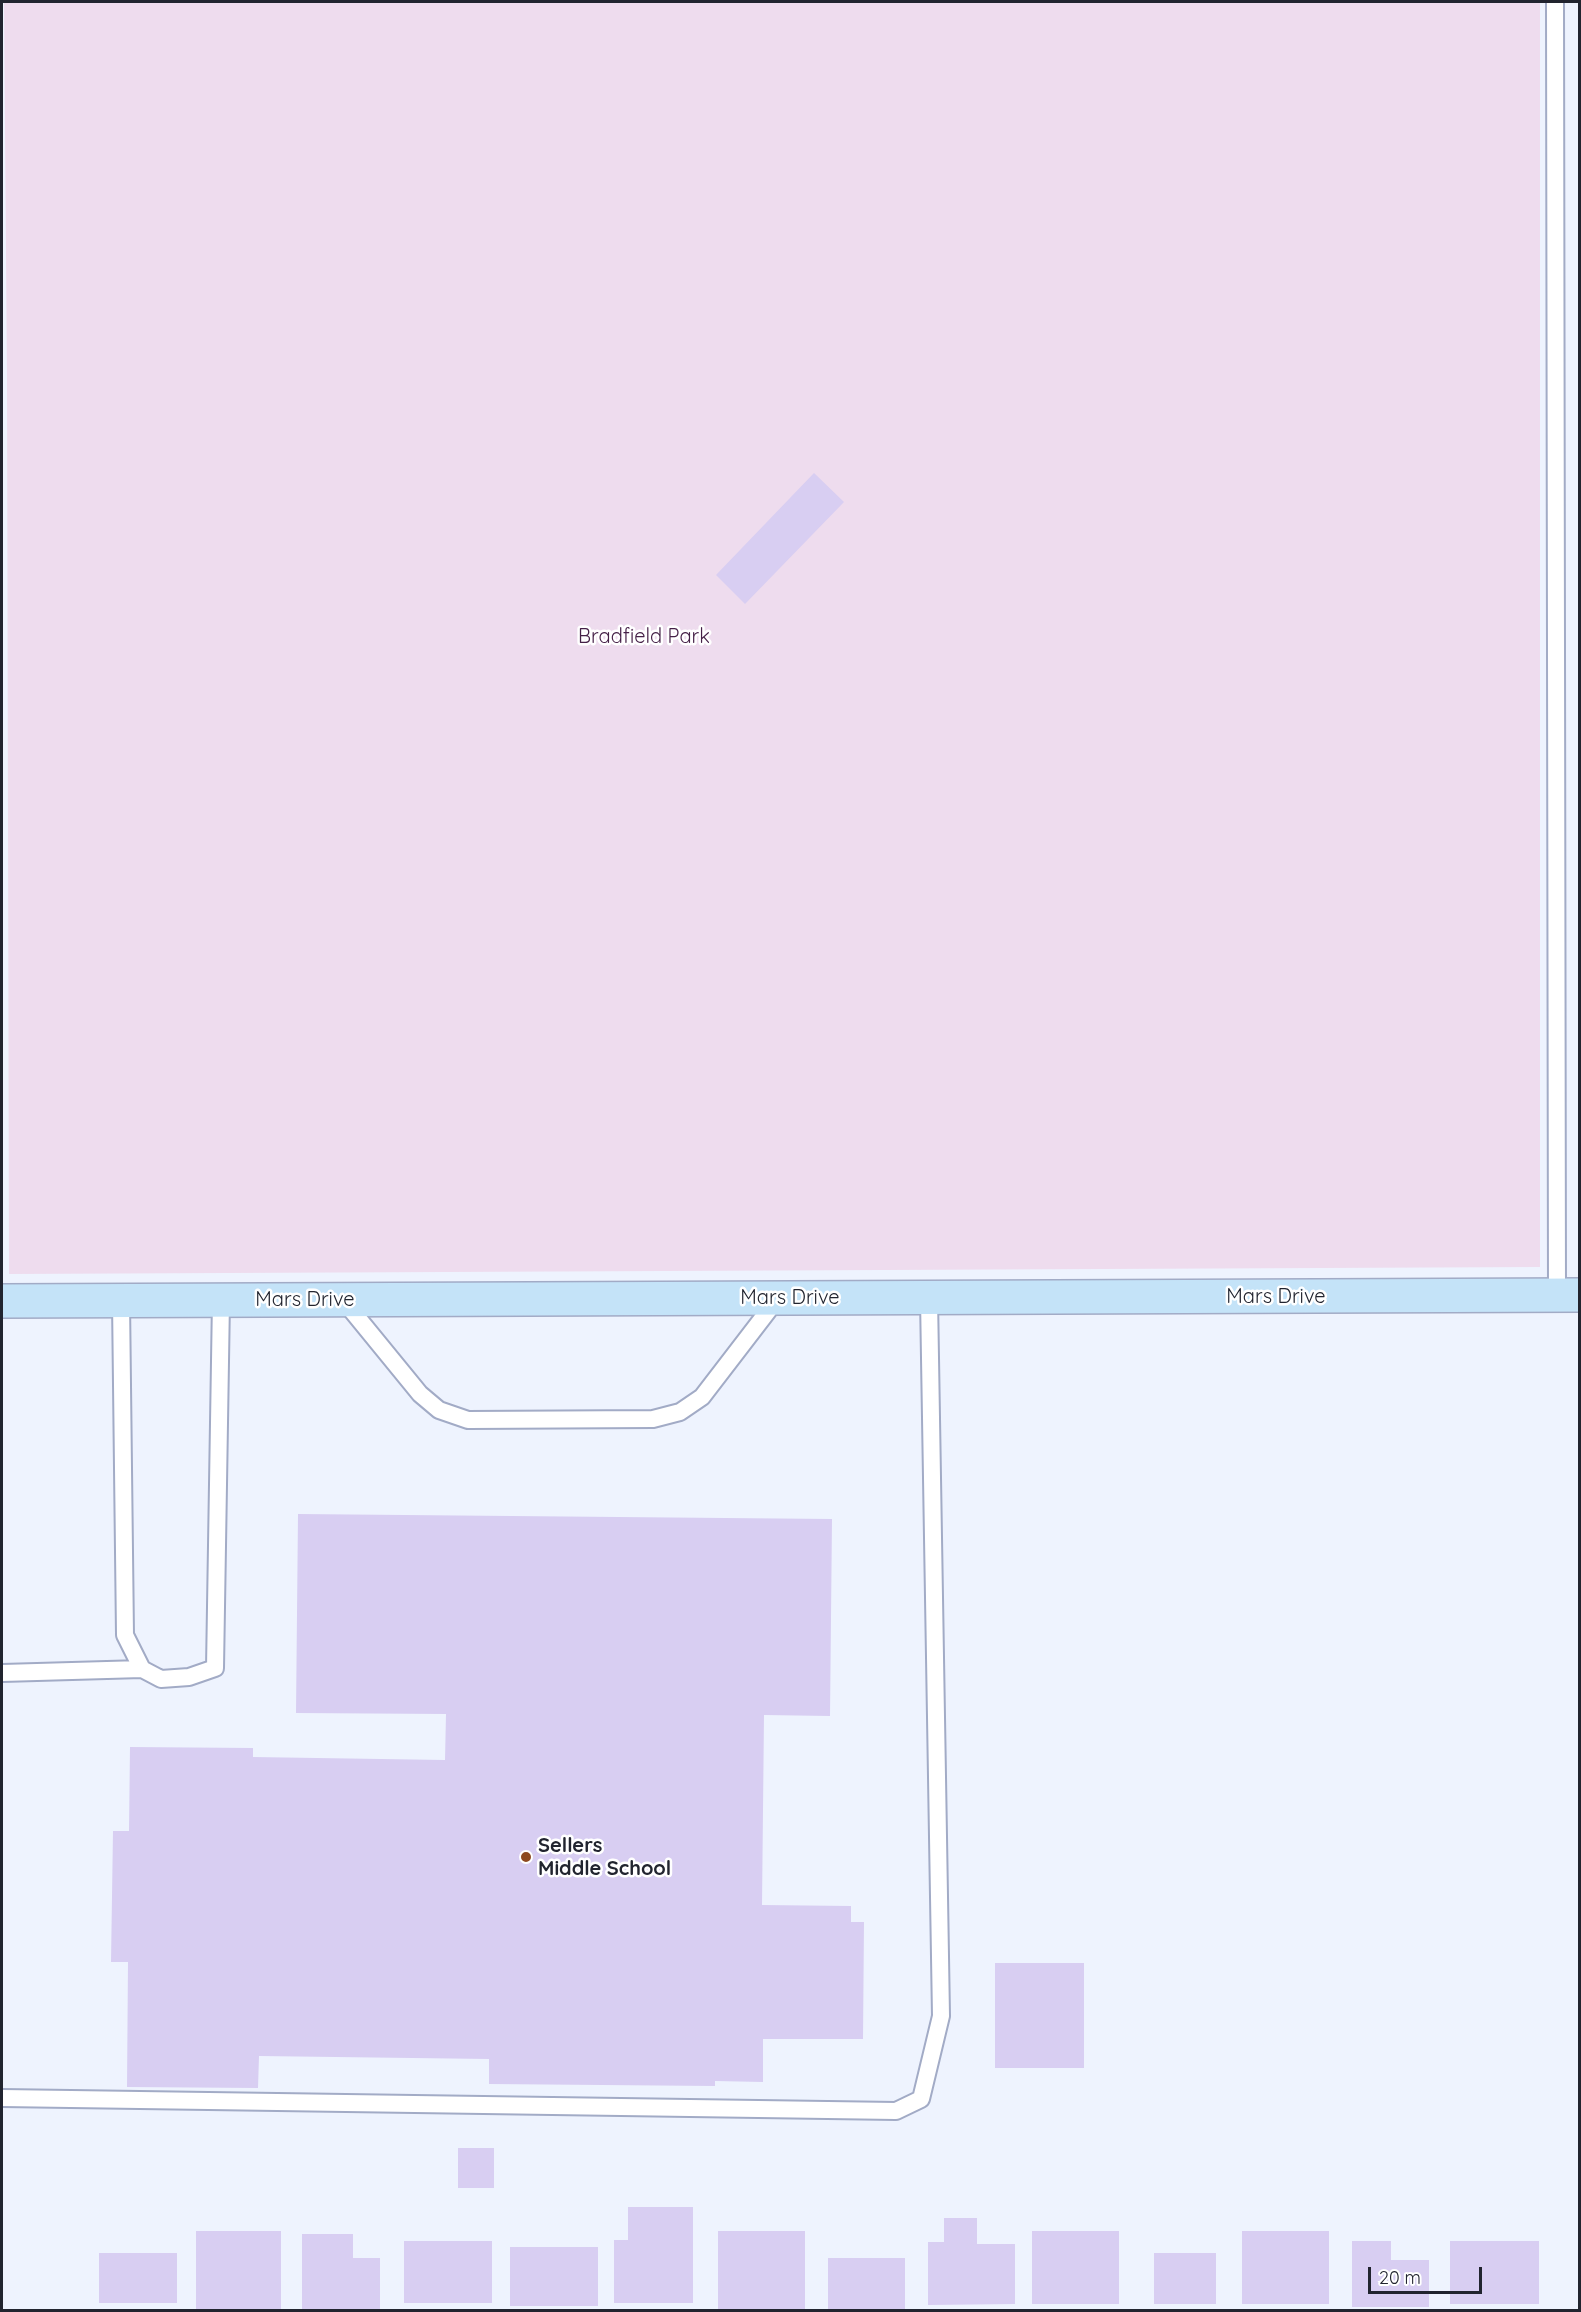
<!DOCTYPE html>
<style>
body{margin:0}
#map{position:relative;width:1581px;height:2312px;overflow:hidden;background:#eef3fe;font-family:Quicksand,sans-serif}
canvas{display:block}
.frame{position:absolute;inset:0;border:3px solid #21242f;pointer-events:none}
.scale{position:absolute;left:1368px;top:2267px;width:114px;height:27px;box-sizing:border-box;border:3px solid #21242f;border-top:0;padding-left:8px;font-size:18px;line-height:21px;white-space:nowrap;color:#21242f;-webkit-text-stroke:4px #fff;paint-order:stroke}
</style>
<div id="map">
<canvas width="1581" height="2312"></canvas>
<div class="frame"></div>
<div class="scale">20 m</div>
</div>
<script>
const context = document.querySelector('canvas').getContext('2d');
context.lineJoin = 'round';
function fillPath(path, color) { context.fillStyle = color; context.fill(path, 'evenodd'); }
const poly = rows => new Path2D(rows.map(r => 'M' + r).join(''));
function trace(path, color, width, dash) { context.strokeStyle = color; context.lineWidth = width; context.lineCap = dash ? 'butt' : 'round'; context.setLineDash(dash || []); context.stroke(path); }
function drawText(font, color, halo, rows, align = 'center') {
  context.font = font + ' Quicksand,sans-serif'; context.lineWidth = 5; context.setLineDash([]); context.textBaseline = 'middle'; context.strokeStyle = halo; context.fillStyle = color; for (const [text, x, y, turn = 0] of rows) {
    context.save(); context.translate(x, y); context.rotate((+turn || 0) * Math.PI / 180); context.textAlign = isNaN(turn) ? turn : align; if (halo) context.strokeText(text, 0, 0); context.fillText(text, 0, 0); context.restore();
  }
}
fillPath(poly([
 [4,2,1540,2,1540,1267,9,1274,7,378]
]), '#eedcee');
fillPath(poly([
 [814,473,844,502,745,604,716,575],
 [298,1514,832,1519,830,1716,764,1715,762,1905,851,1906,851,1922,864,1922,863,2039,763,2039,763,2082,715,2081,715,2086,489,2084,489,2059,259,2056,258,2088,127,2087,128,1962,111,1962,113,1831,129,1831,130,1747,253,1748,253,1757,445,1760,446,1714,296,1713],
 [995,1963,1084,1963,1084,2068,995,2068],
 [458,2148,494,2148,494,2188,458,2188],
 [628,2207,693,2207,693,2303,614,2303,614,2240,628,2240],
 [944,2218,977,2218,977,2244,1015,2244,1015,2304,928,2305,928,2242,944,2242],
 [196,2231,281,2231,281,2309,196,2309],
 [718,2231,805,2231,805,2310,718,2310],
 [1032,2231,1119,2231,1119,2304,1032,2304],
 [1242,2231,1329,2231,1329,2304,1242,2304],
 [302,2234,353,2234,353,2258,380,2258,380,2309,302,2309],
 [404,2241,492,2241,492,2303,404,2303],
 [1352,2241,1391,2241,1391,2260,1429,2260,1429,2307,1352,2307],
 [1450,2241,1539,2241,1539,2304,1450,2304],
 [510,2247,598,2247,598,2306,510,2306],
 [99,2253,177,2253,177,2303,99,2303],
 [1154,2253,1216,2253,1216,2304,1154,2304],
 [828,2258,905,2258,905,2309,828,2309]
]), '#d8cef2');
const lane = poly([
 [1555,2,1557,1296],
 [121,1301,125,1635,142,1669,161,1679,189,1677,215,1668,221,1300],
 [344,1301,420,1394,439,1410,468,1420,653,1419,680,1412,702,1397,778,1298],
 [2,1673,142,1669],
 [2,2098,896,2111,921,2099,941,2016,929,1298]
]);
const secondary = poly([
 [2,1301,1580,1295]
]);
trace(lane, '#a2abc6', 20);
trace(secondary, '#a2abc6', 36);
trace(lane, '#fff', 16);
trace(secondary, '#c4e3f8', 33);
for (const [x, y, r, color] of [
 [526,1857,6,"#8d481f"]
]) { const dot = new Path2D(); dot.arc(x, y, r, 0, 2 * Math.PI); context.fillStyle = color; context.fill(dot); trace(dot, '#fff', 2); }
drawText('20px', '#452047', '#fff', [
 ["Bradfield Park",644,637]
]);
drawText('20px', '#21242f', '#fff', [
 ["Mars Drive",1276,1297],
 ["Mars Drive",790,1298],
 ["Mars Drive",305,1300]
]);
drawText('bold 20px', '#21242f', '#fff', [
 ["Sellers",538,1846],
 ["Middle School",538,1869]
], 'left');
</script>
